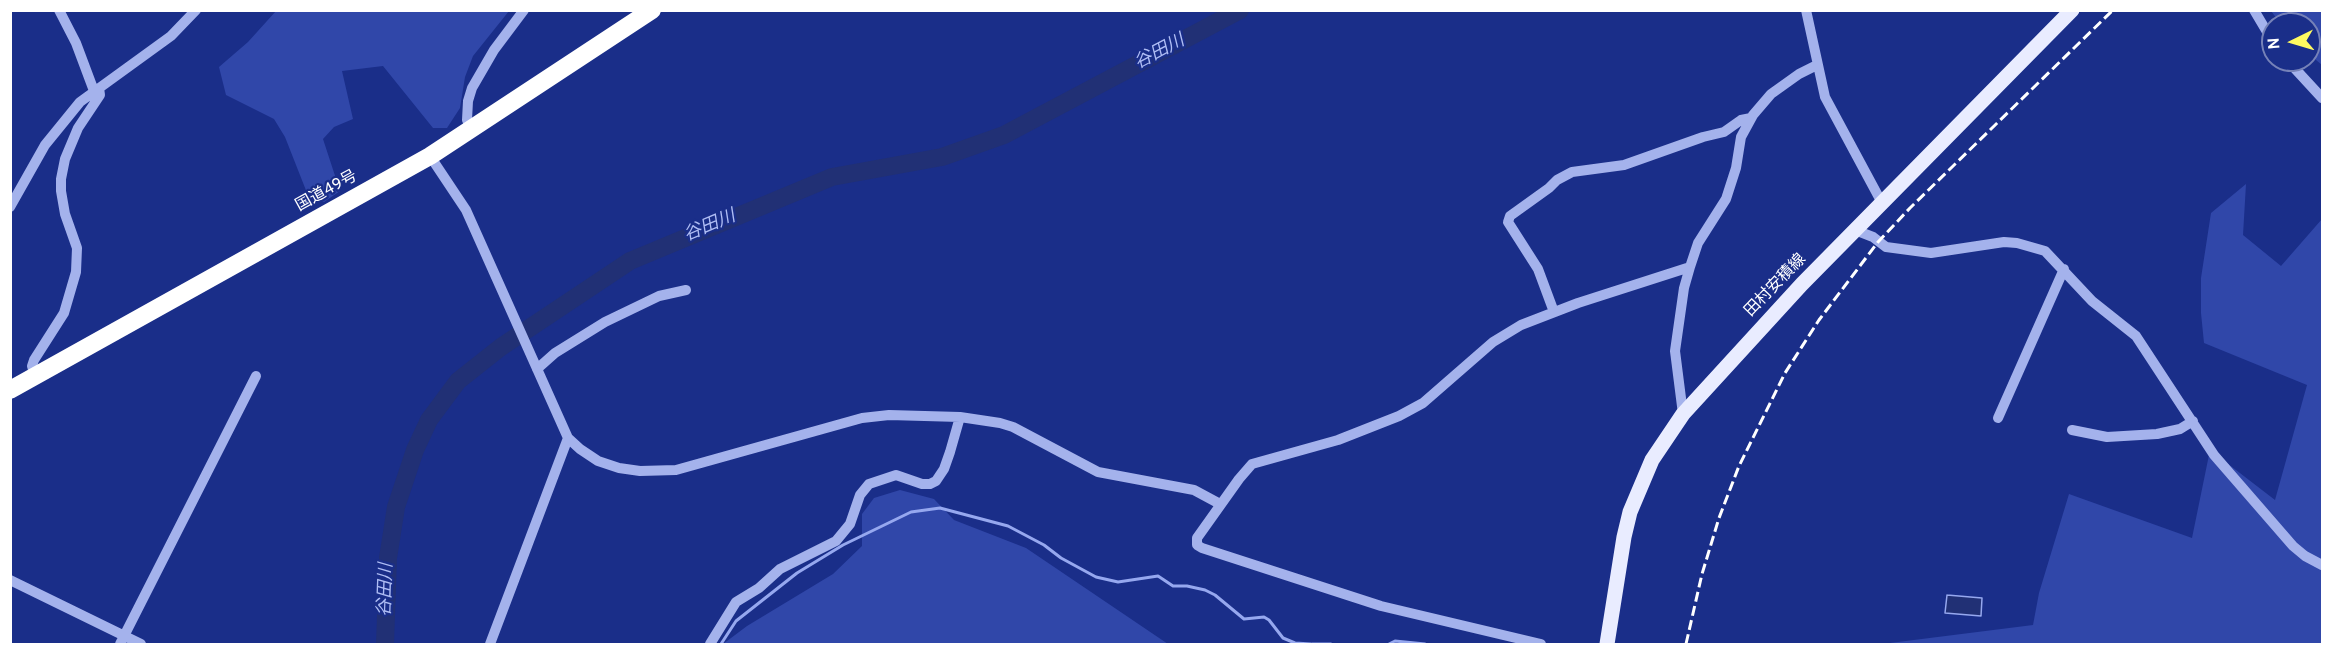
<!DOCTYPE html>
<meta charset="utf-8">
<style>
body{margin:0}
#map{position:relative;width:2333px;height:655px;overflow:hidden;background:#1a2e89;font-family:Overpass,sans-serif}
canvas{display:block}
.frame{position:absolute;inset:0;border:12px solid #fff;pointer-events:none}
.north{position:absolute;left:2261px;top:12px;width:60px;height:60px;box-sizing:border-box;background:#1a2e89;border:2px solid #7682b8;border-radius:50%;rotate:265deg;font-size:16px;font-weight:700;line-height:24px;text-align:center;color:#fff}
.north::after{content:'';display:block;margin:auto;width:21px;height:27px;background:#fefa60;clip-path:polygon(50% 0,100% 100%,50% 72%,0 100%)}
</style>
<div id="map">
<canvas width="2333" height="655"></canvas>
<div class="frame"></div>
<div class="north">N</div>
</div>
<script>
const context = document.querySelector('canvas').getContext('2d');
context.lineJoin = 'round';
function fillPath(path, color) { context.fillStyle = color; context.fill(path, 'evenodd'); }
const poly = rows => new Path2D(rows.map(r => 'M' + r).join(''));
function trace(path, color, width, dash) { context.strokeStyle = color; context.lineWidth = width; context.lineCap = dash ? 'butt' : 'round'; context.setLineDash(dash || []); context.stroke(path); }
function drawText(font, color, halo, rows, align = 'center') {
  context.font = font + ' Overpass,"Noto Sans JP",sans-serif'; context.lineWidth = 4.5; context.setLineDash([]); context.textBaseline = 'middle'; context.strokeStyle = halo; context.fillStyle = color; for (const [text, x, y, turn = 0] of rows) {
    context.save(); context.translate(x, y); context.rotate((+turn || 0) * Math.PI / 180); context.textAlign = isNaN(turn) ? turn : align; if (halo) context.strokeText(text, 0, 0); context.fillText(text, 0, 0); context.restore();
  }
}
fillPath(poly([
 [276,11,276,10,509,11,473,56,465,77,460,108,447,128,433,128,383,66,342,71,353,119,334,127,323,139,340,191,324,202,309,198,285,137,274,119,226,95,219,67,248,42],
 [2271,11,2322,11,2322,65,2309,54,2309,24,2281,24],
 [2246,184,2243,235,2281,266,2322,219,2322,644,1882,644,2033,625,2039,593,2069,494,2192,538,2210,450,2275,500,2307,385,2204,343,2201,313,2201,278,2211,213],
 [900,490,934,499,954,520,1026,548,1168,644,723,644,747,626,833,574,862,546,862,514,874,498]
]), '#3047a9');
const water = poly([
 [1947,595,1982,598,1981,616,1945,613,1947,595]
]);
fillPath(water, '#213075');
trace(water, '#96a8ef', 1.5);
trace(poly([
 [721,644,736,621,797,573,843,545,911,512,940,508,1008,526,1044,545,1061,558,1096,577,1118,582,1158,576,1173,586,1187,586,1205,590,1215,595,1244,619,1264,617,1269,620,1283,638,1295,643,1311,644],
 [1312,644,1331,644],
 [1389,644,1395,641,1425,644]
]), '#96a8ef', 3);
trace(poly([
 [385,644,388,558,396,507,415,450,429,420,458,381,501,347,630,261,832,177,942,157,1004,135,1240,10]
]), '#213075', 18);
trace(poly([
 [59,10,76,43,94,91],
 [1806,10,1825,97,1882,203],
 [2254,10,2273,42],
 [2287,60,2322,98],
 [472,130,467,120,468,101,472,88,494,50,524,10],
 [430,156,466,210,568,438,580,449,598,461,619,468,640,471,676,470,862,418,889,415,960,417,1000,423,1013,427,1098,472,1194,490,1220,504],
 [10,207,45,145,80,102,171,36,196,10],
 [1855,230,1873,237,1886,247,1931,253,2004,242,2017,243,2045,251,2092,301,2136,336,2214,455,2293,546,2305,556,2322,565],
 [1554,312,1538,269,1508,222,1510,216,1549,188,1557,180,1572,172,1624,165,1703,137,1724,132,1741,120,1751,118],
 [537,369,555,353,605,322,659,296,686,290],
 [35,377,32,366,34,360,64,313,76,272,77,248,65,214,61,191,61,179,65,159,78,128,100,95,99,88],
 [1683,414,1675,351,1684,288,1690,267],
 [1998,418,2064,269],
 [2072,430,2107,437,2157,434,2180,429,2193,421],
 [10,580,141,644],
 [120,644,256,376],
 [490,644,568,438],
 [710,644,736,602,759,588,780,569,836,541,850,524,860,495,869,484,896,475,922,484,930,484,936,481,944,469,950,452,960,417],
 [1541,644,1381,606,1202,548,1197,545,1197,538,1239,479,1252,464,1338,440,1399,416,1423,403,1493,342,1521,325,1578,303,1690,267,1698,243,1726,199,1736,168,1741,137,1753,115,1771,94,1799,74,1817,65]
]), '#a4b2ec', 10);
trace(poly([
 [1607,644,1624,537,1630,512,1652,460,1683,414,1802,284,2072,10]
]), '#e9ecff', 15);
trace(poly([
 [10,390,430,156,652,10]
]), '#fff', 18);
trace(poly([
 [1686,644,1702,574,1719,518,1739,466,1785,373,1819,320,1878,242,1910,208,2113,10]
]), '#fff', 3, [10, 4.5]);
drawText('16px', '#fff', '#1a2e89', [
 ["国道49号",327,192,-29],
 ["田村安積線",1776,286,-46]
]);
drawText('italic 18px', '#afbdf4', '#1a2e89', [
 ["谷田川",1160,53,-28],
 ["谷田川",710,227,-23],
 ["谷田川",387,590,-88]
]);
</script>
